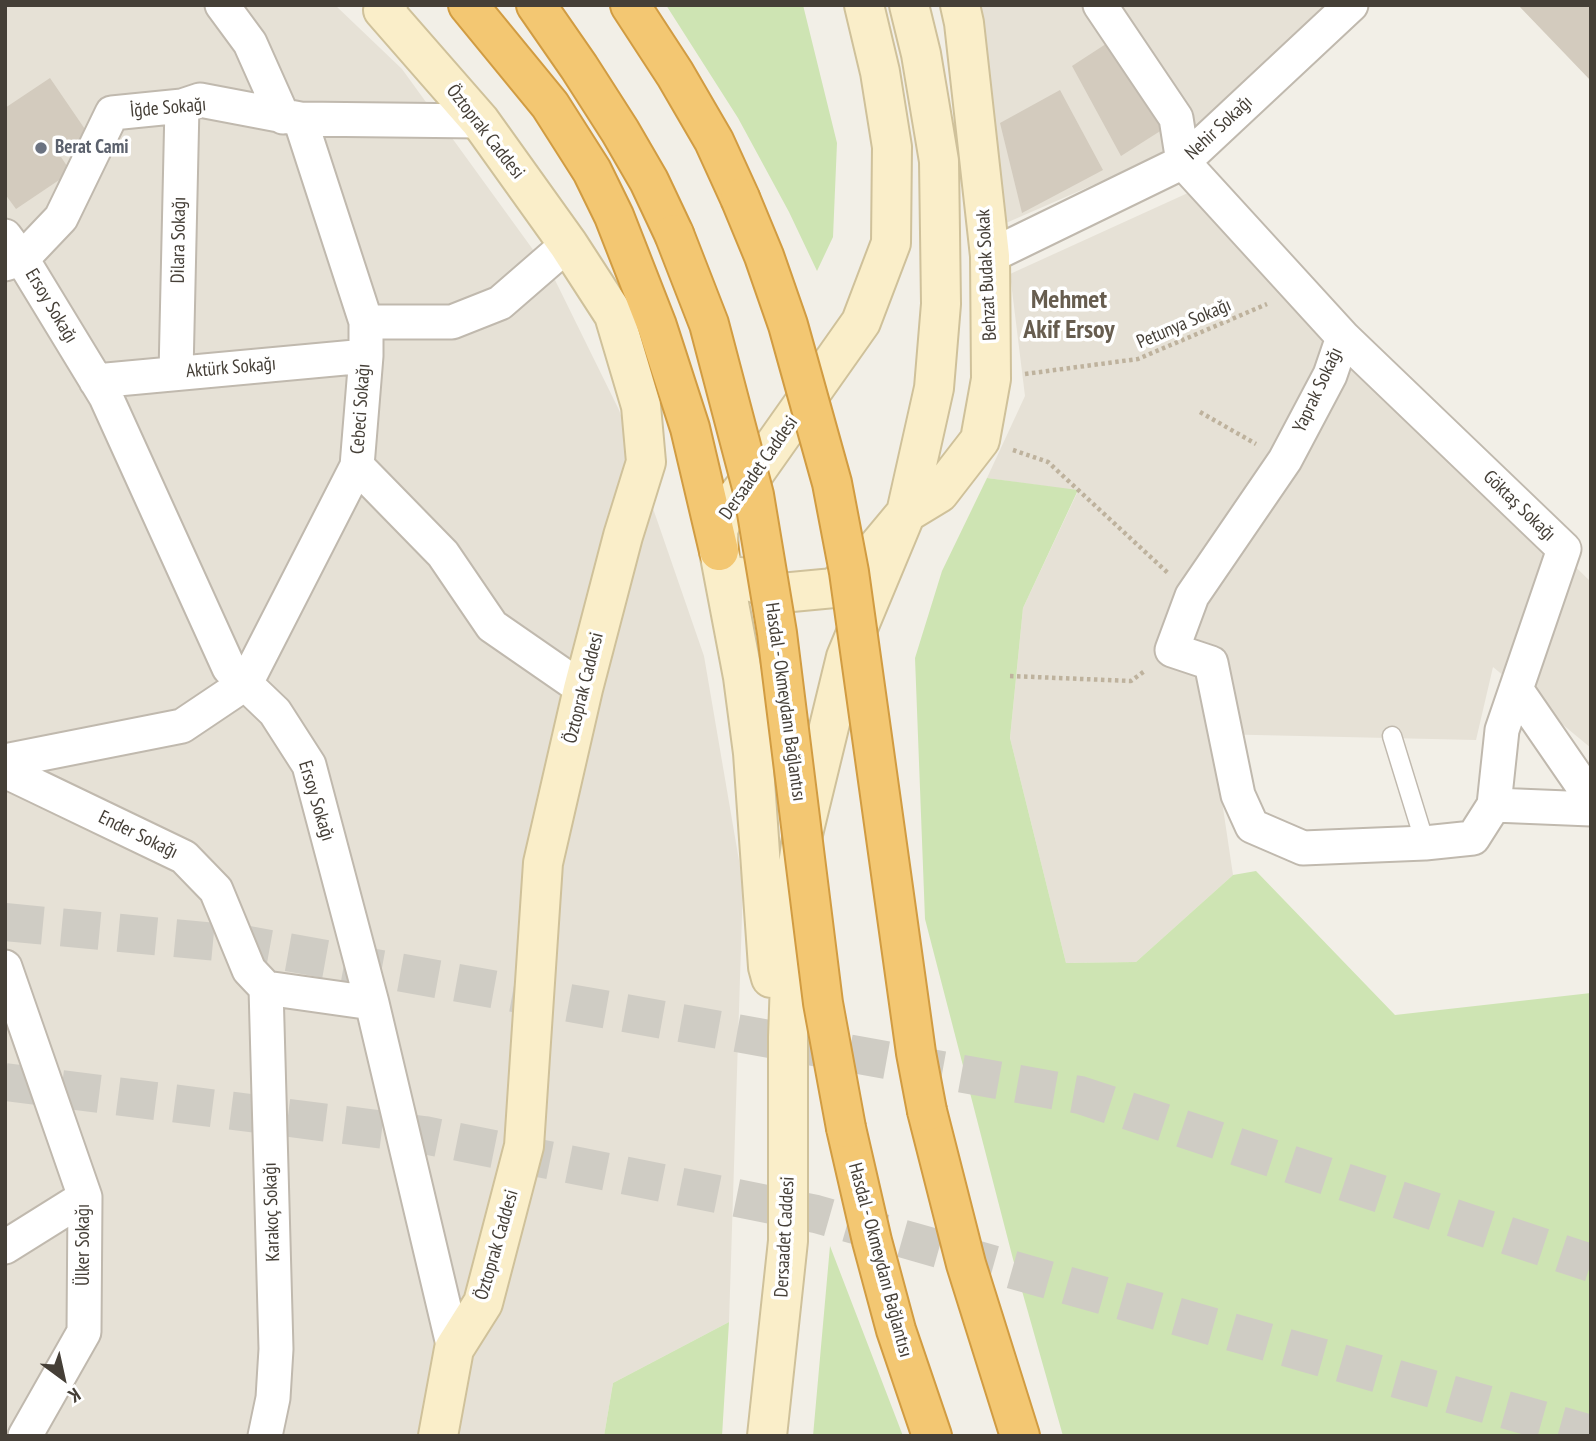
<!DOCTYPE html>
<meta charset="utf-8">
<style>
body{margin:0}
#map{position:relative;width:1596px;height:1441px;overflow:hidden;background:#f2efe7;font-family:"PT Sans Narrow",sans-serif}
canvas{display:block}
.frame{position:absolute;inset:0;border:7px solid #453f37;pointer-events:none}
.north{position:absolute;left:28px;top:1343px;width:70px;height:70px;-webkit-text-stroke:5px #fff;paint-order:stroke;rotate:147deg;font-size:19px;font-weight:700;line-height:28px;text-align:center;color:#453f37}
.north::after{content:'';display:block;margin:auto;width:24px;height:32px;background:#453f37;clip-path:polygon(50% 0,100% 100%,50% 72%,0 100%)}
</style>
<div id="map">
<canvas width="1596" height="1441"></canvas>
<div class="frame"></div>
<div class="north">K</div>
</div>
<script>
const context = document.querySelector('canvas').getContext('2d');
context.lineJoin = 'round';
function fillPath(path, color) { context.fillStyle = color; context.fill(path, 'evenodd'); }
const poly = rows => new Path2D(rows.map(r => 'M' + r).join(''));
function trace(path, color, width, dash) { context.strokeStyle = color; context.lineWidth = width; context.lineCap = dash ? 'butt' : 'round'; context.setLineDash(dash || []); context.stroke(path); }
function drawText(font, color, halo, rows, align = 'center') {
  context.font = font + ' "PT Sans Narrow",sans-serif'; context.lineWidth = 7; context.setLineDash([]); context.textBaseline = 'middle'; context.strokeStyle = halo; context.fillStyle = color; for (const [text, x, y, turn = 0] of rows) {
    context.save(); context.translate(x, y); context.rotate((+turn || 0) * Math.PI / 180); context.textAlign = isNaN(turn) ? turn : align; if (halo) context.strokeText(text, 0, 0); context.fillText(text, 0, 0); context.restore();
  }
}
fillPath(poly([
 [5,5,335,5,402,69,555,280,619,410,704,656,743,884,729,1322,613,1383,604,1436,5,1436],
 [963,5,1343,5,1226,127,1006,223],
 [1201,187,1300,298,1591,582,1591,748,1493,667,1476,740,1212,734,1233,875,1136,962,1066,963,1010,738,1023,608,1078,491,987,478,1025,396,1010,274]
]), '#e6e1d6');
fillPath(poly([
 [666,5,803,5,837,143,833,237,817,271,789,212,738,118],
 [987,478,1078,490,1023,608,1010,738,1066,963,1136,962,1233,875,1256,871,1395,1015,1591,993,1591,1436,1063,1436,1013,1259,925,919,915,658,942,571],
 [830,1246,903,1436,813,1436],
 [729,1322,722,1436,604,1436,613,1383]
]), '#cee4b3');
fillPath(poly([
 [1518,5,1591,5,1591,81],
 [1112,40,1165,128,1121,156,1072,66],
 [50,78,91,138,61,157,71,172,16,209,5,194,5,108],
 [1060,90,1103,170,1022,213,1000,123]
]), '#d3cbbe');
trace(poly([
 [5,922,248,945,1080,1095,1591,1263],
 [5,1082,424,1135,816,1214,1591,1434]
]), '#cfccc4', 38, [38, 19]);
const lane = poly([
 [1392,736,1425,843]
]);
const street = poly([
 [222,5,250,43,283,117],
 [1100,5,1176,118,1183,162,1343,337,1330,375,1285,460,1192,596,1172,650,1211,663,1238,795,1252,826,1303,848,1425,843,1473,838,1494,805,1502,730,1564,549,1343,337],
 [5,236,22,259,106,397,229,668,275,712,309,765,372,1003,454,1349],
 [990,256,1183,162,1351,5],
 [5,264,22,259,61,218,112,113,182,106,200,100,300,119,480,121],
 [366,322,452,322,500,303,568,244],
 [176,373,182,106],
 [96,381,366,356],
 [357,466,443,554,492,626,583,689],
 [1516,689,1591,798],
 [5,761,182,726,246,683,357,466,366,356,366,322,300,119],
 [5,771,184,857,216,890,249,970,266,988,372,1003],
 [1494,805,1591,809],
 [5,967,85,1197,84,1332,25,1436],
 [5,1247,85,1197],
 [265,1436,273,1398,276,1349,266,988]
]);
const secondary = poly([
 [388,5,383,10,480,121,568,244,614,315,641,406,646,462,623,536,583,689,543,863,524,1146,483,1303,454,1349,438,1436],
 [740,577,781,593,834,588,871,555,906,513,939,493,980,440,991,379,990,256,964,23,960,5],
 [771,978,768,967,753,753,743,677,719,551,718,531,725,512,744,488,861,322,891,243,892,147,880,72,864,5],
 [767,1436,788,1241,788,1037,793,898,802,838,846,657,906,513,934,388,941,304,939,161,921,54,909,5]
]);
const highway = poly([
 [468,5,550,105,592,171,614,216,657,326,690,428,719,551],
 [536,5,579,67,620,131,649,181,674,234],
 [630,5,675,74,714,141,740,198],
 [927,1111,966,1264,1020,1436],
 [846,1128,872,1241,896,1330,932,1436]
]);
trace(lane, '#c0b9ae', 21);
trace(street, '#c0b9ae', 37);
trace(secondary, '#cfc19a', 42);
trace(highway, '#d19c42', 42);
trace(poly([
 [1025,374,1138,359,1267,304],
 [1200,412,1256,444],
 [1013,450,1048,462,1169,574],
 [1010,676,1131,681,1146,670]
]), '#beb29d', 4.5, [3.5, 3.5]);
trace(lane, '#fff', 18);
trace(street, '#fff', 33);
trace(secondary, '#faeec9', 38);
trace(highway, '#f3c772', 38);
const highwayBridge = poly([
 [740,198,764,256,788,325,832,483,849,572,916,1053,927,1111],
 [674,234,709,324,754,495,777,633,823,1003,846,1128]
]);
trace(highwayBridge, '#d19c42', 42, []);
trace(highwayBridge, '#f3c772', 38);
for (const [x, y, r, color] of [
 [41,148,7,"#6b7280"]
]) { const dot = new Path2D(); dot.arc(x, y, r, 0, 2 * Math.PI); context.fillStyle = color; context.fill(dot); trace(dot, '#fff', 2.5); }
drawText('19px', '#453f37', '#fff', [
 ["İğde Sokağı",168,108,-5],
 ["Nehir Sokağı",1219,128,-43],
 ["Öztoprak Caddesi",485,132,52],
 ["Dilara Sokağı",179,240,-89],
 ["Behzat Budak Sokak",987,275,-93],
 ["Ersoy Sokağı",51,306,59],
 ["Petunya Sokağı",1184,324,-23],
 ["Aktürk Sokağı",231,368,-5],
 ["Yaprak Sokağı",1318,390,-65],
 ["Cebeci Sokağı",361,409,-86],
 ["Dersaadet Caddesi",759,468,-55],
 ["Göktaş Sokağı",1519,506,44],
 ["Öztoprak Caddesi",584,688,-76],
 ["Hasdal - Okmeydanı Bağlantısı",785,702,82],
 ["Ersoy Sokağı",316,801,73],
 ["Ender Sokağı",138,835,26],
 ["Karakoç Sokağı",272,1212,-92],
 ["Dersaadet Caddesi",785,1237,-87],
 ["Ülker Sokağı",84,1245,-90],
 ["Öztoprak Caddesi",497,1245,-74],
 ["Hasdal - Okmeydanı Bağlantısı",880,1260,75]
]);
drawText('bold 19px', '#5b616d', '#fff', [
 ["Berat Cami",55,148]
], 'left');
drawText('bold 26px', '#675d4f', '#fff', [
 ["Mehmet",1069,301],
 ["Akif Ersoy",1069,331]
]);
</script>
